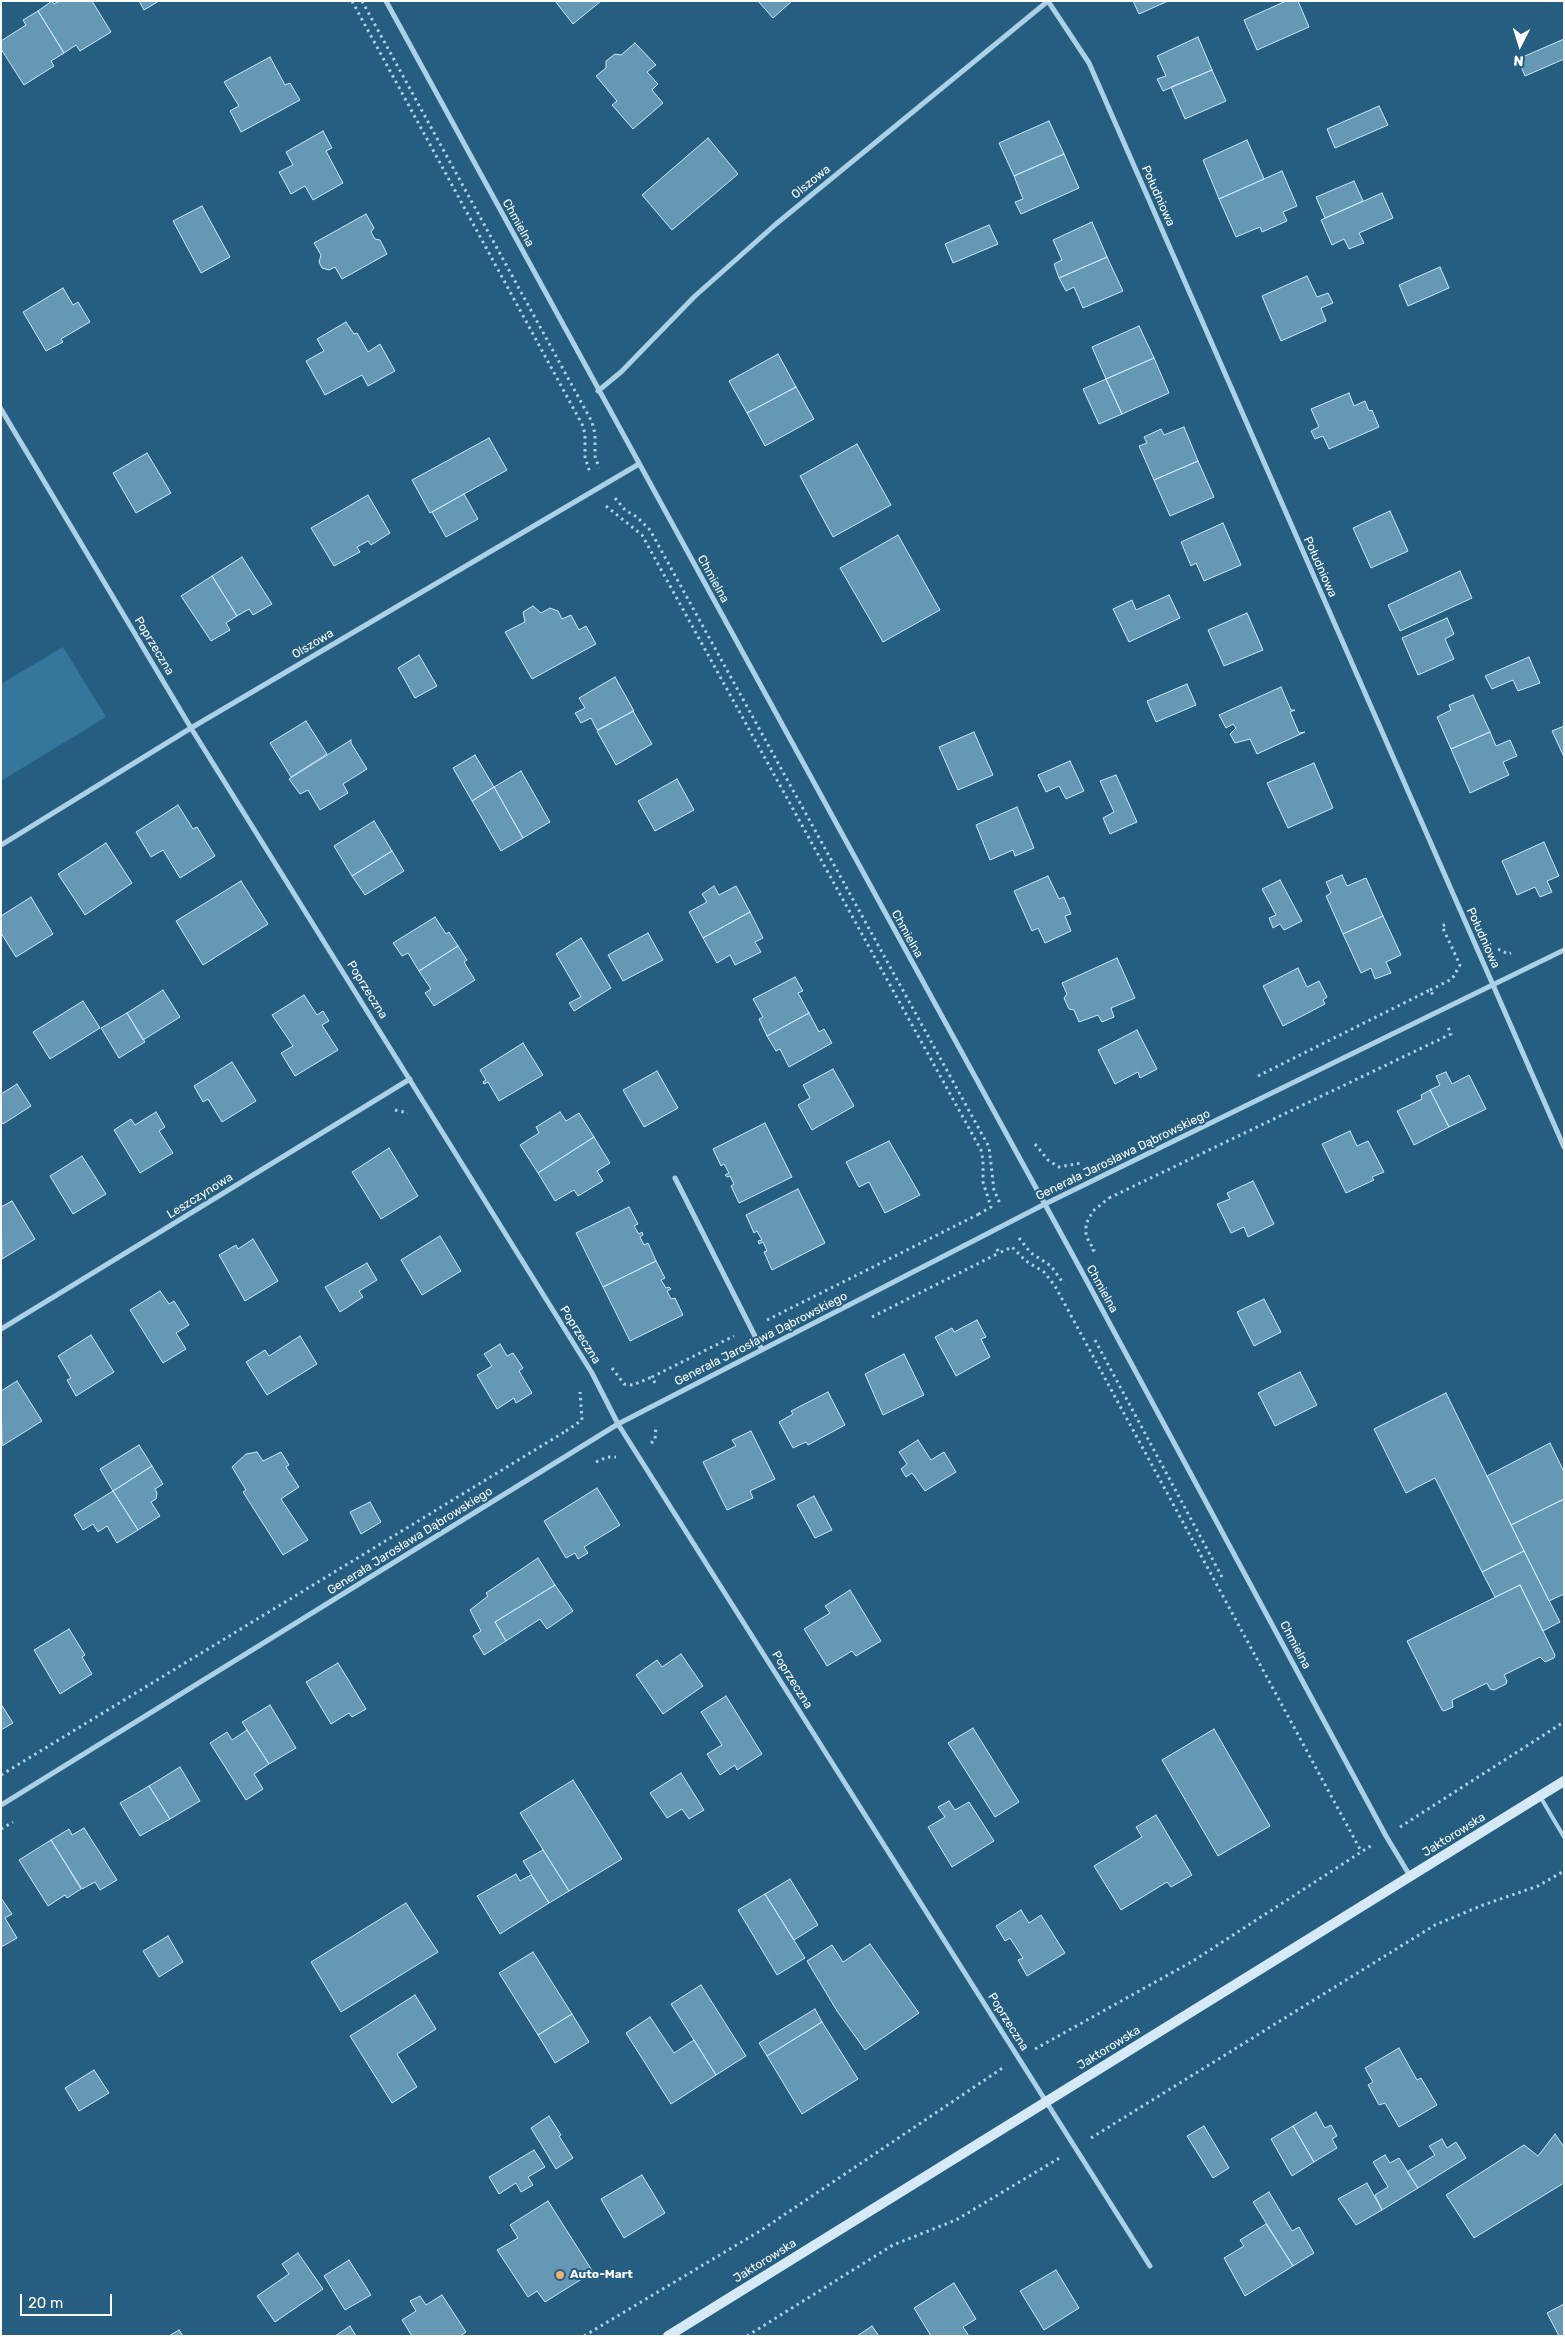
<!DOCTYPE html>
<meta charset="utf-8">
<style>
body{margin:0}
#map{position:relative;width:1565px;height:2337px;overflow:hidden;background:#255e80;font-family:Rubik,sans-serif}
canvas{display:block}
.frame{position:absolute;inset:0;border:2px solid #fff;pointer-events:none}
.north{position:absolute;left:1495px;top:20px;width:50px;height:50px;-webkit-text-stroke:4px #255e80;paint-order:stroke;rotate:185deg;font-size:14px;font-weight:700;line-height:20px;text-align:center;color:#fff}
.north::after{content:'';display:block;margin:auto;width:18px;height:22px;background:#fff;clip-path:polygon(50% 0,100% 100%,50% 72%,0 100%)}
.scale{position:absolute;left:20px;top:2294px;width:92px;height:22px;box-sizing:border-box;border:2px solid #fff;border-top:0;padding-left:6px;font-size:15px;line-height:18px;white-space:nowrap;color:#fff;-webkit-text-stroke:4px #255e80;paint-order:stroke}
</style>
<div id="map">
<canvas width="1565" height="2337"></canvas>
<div class="frame"></div>
<div class="north">N</div>
<div class="scale">20 m</div>
</div>
<script>
const context = document.querySelector('canvas').getContext('2d');
context.lineJoin = 'round';
function fillPath(path, color) { context.fillStyle = color; context.fill(path, 'evenodd'); }
const poly = rows => new Path2D(rows.map(r => 'M' + r).join(''));
function trace(path, color, width, dash) { context.strokeStyle = color; context.lineWidth = width; context.lineCap = dash ? 'butt' : 'round'; context.setLineDash(dash || []); context.stroke(path); }
function drawText(font, color, halo, rows, align = 'center') {
  context.font = font + ' Rubik,sans-serif'; context.lineWidth = 4; context.setLineDash([]); context.textBaseline = 'middle'; context.strokeStyle = halo; context.fillStyle = color; for (const [text, x, y, turn = 0] of rows) {
    context.save(); context.translate(x, y); context.rotate((+turn || 0) * Math.PI / 180); context.textAlign = isNaN(turn) ? turn : align; if (halo) context.strokeText(text, 0, 0); context.fillText(text, 0, 0); context.restore();
  }
}
fillPath(poly([
 [63,647,106,717,1,781,1,684]
]), '#35779c');
const building = poly([
 [52,1,54,4,59,1,92,1,111,32,80,51,76,45,64,53,38,11,52,1],
 [139,1,159,1,144,10,139,1],
 [555,1,601,1,573,24,555,1],
 [758,1,792,1,773,18,758,1],
 [1133,1,1168,1,1139,14,1133,1],
 [1286,1,1298,1,1309,27,1257,50,1244,20,1286,1],
 [38,11,64,53,51,61,54,66,24,85,1,49,1,41,26,25,23,20,38,11],
 [1198,37,1212,70,1163,91,1157,79,1166,76,1157,56,1198,37],
 [1564,39,1564,59,1525,76,1518,59,1564,39],
 [635,43,656,65,647,72,658,84,652,90,663,103,633,129,612,105,617,101,596,76,606,68,606,61,615,54,621,55,635,43],
 [270,57,285,85,290,83,300,100,241,132,230,111,239,106,224,82,270,57],
 [1212,70,1226,101,1185,119,1171,87,1212,70],
 [1379,106,1388,125,1335,148,1327,129,1379,106],
 [1049,121,1064,154,1014,176,999,143,1049,121],
 [323,131,332,148,326,151,343,183,313,200,305,186,291,194,279,172,293,165,286,152,323,131],
 [708,138,738,174,672,230,642,195,708,138],
 [1247,140,1264,179,1219,199,1203,160,1247,140],
 [1064,154,1079,188,1021,214,1015,202,1023,199,1014,176,1064,154],
 [1282,171,1297,206,1283,212,1287,221,1262,232,1260,227,1236,237,1219,199,1282,171],
 [1354,181,1363,201,1325,218,1316,197,1354,181],
 [1382,193,1393,218,1359,233,1364,243,1349,249,1344,239,1332,245,1321,220,1382,193],
 [202,206,230,257,201,273,173,221,202,206],
 [366,214,374,228,371,232,375,239,380,240,387,254,342,279,335,267,329,270,322,268,319,262,321,255,314,243,366,214],
 [1092,222,1107,257,1059,278,1054,264,1062,260,1053,240,1092,222],
 [989,225,998,244,953,263,945,244,989,225],
 [1107,257,1123,291,1083,308,1074,287,1066,291,1059,278,1107,257],
 [1440,267,1449,288,1408,306,1399,285,1440,267],
 [1307,276,1317,297,1328,293,1333,303,1321,308,1326,321,1281,341,1262,296,1307,276],
 [63,288,73,305,78,302,90,322,61,339,63,342,46,351,23,312,63,288],
 [346,322,354,334,357,333,368,352,380,344,395,371,368,386,362,375,325,395,306,361,324,351,317,339,346,322],
 [1139,326,1154,358,1106,379,1092,347,1139,326],
 [778,354,796,387,747,413,729,381,778,354],
 [1154,358,1169,393,1122,414,1106,379,1154,358],
 [1106,379,1122,414,1099,424,1083,389,1106,379],
 [796,387,814,419,765,446,747,413,796,387],
 [1349,393,1354,406,1365,401,1369,411,1372,410,1379,427,1329,449,1323,436,1315,439,1311,431,1319,427,1311,409,1349,393],
 [1184,427,1198,461,1154,480,1139,446,1147,443,1144,437,1161,429,1164,435,1184,427],
 [489,438,507,470,430,513,412,480,489,438],
 [857,444,891,505,833,537,800,476,857,444],
 [147,453,171,493,136,513,113,473,147,453],
 [1198,461,1214,497,1170,516,1154,480,1198,461],
 [464,494,478,519,446,537,432,512,464,494],
 [368,495,390,533,371,545,368,541,357,547,360,552,334,566,311,528,368,495],
 [1390,511,1408,551,1371,568,1353,528,1390,511],
 [1223,523,1241,565,1204,581,1196,563,1191,566,1181,542,1223,523],
 [898,535,940,610,883,642,840,568,898,535],
 [242,557,272,604,253,615,249,609,237,616,212,576,242,557],
 [1460,571,1472,598,1400,631,1388,605,1460,571],
 [212,576,237,616,226,623,230,630,211,641,181,596,212,576],
 [1169,595,1180,618,1129,642,1113,609,1132,600,1136,610,1169,595],
 [533,606,541,613,550,608,558,611,562,619,571,615,579,630,586,626,596,644,532,679,505,632,525,622,523,612,533,606],
 [1247,613,1263,650,1224,666,1208,630,1247,613],
 [1447,618,1454,634,1445,639,1454,659,1418,675,1402,638,1447,618],
 [419,655,437,686,415,698,398,668,419,655],
 [1529,657,1540,683,1518,691,1513,680,1492,689,1485,676,1529,657],
 [615,677,634,711,597,730,591,718,581,723,575,713,585,708,579,698,615,677],
 [1187,684,1196,705,1156,722,1147,701,1187,684],
 [1281,687,1291,710,1295,710,1290,712,1299,733,1305,732,1257,754,1250,739,1235,743,1230,734,1236,728,1233,724,1226,728,1219,715,1281,687],
 [1473,695,1490,732,1451,749,1437,717,1451,710,1449,705,1473,695],
 [633,711,652,744,616,765,597,731,633,711],
 [306,721,327,754,291,777,270,743,306,721],
 [1564,726,1564,757,1552,731,1564,726],
 [974,732,993,775,958,790,939,747,974,732],
 [1490,732,1496,746,1510,740,1517,756,1503,762,1509,775,1470,793,1451,749,1490,732],
 [351,740,351,743,367,769,343,784,348,793,320,810,308,790,300,794,289,779,351,740],
 [475,755,494,787,472,801,453,768,475,755],
 [1070,761,1084,791,1066,799,1059,786,1046,792,1038,775,1070,761],
 [1314,763,1333,808,1288,828,1267,783,1314,763],
 [521,771,550,822,523,838,494,787,521,771],
 [1116,775,1137,822,1110,834,1103,818,1114,812,1100,781,1116,775],
 [677,779,694,810,655,831,638,801,677,779],
 [494,787,523,838,501,851,472,801,494,787],
 [178,805,193,829,197,827,215,856,180,878,163,850,151,857,136,832,178,805],
 [1017,807,1034,848,1015,856,1013,850,990,860,976,825,1017,807],
 [374,821,392,851,352,876,334,846,374,821],
 [1544,842,1559,876,1547,881,1552,892,1540,897,1535,887,1517,895,1502,861,1544,842],
 [106,843,132,883,85,915,58,874,106,843],
 [392,851,404,871,365,895,352,876,392,851],
 [1342,875,1347,886,1366,878,1383,916,1343,934,1326,896,1331,893,1326,882,1342,875],
 [1048,876,1059,899,1064,897,1071,914,1065,916,1071,931,1045,943,1038,928,1032,931,1014,891,1048,876],
 [1280,880,1302,921,1284,930,1280,924,1273,928,1269,918,1276,915,1262,889,1280,880],
 [241,881,268,924,203,965,176,921,241,881],
 [714,886,719,895,736,886,750,912,703,938,689,912,707,902,702,894,714,886],
 [31,897,53,934,16,957,1,933,1,916,31,897],
 [750,912,763,938,755,942,761,952,735,965,730,955,717,963,703,938,750,912],
 [1383,916,1401,955,1386,962,1391,973,1375,979,1371,968,1361,973,1343,934,1383,916],
 [435,917,446,934,449,932,458,946,419,971,408,953,402,956,393,943,435,917],
 [648,933,663,960,623,981,608,955,648,933],
 [581,938,611,988,574,1011,569,1003,581,997,556,954,581,938],
 [458,946,467,960,464,962,475,980,434,1006,425,993,431,989,419,971,458,946],
 [1117,958,1135,998,1111,1008,1114,1017,1102,1022,1098,1015,1079,1022,1074,1010,1069,1009,1064,998,1067,994,1062,983,1117,958],
 [1298,968,1307,987,1319,981,1327,997,1323,1000,1325,1004,1283,1026,1263,986,1298,968],
 [795,977,803,991,798,993,809,1013,767,1036,759,1019,763,1017,753,999,795,977],
 [163,990,180,1017,143,1040,127,1013,163,990],
 [304,995,317,1015,323,1011,329,1021,322,1025,338,1050,295,1076,281,1053,293,1046,272,1015,304,995],
 [83,1001,100,1028,50,1059,33,1032,83,1001],
 [127,1013,145,1042,119,1058,101,1028,127,1013],
 [809,1013,819,1032,824,1029,832,1043,789,1067,780,1049,776,1051,767,1036,809,1013],
 [1137,1030,1157,1069,1140,1078,1138,1072,1115,1084,1098,1050,1137,1030],
 [523,1043,543,1075,499,1101,488,1082,484,1084,483,1082,486,1080,480,1070,523,1043],
 [232,1062,256,1101,222,1122,208,1099,203,1102,194,1086,232,1062],
 [833,1069,854,1106,812,1130,798,1105,810,1098,803,1085,833,1069],
 [657,1071,678,1108,644,1127,623,1090,657,1071],
 [1446,1072,1452,1084,1469,1075,1486,1109,1449,1127,1430,1090,1440,1085,1436,1076,1446,1072],
 [17,1084,31,1106,3,1124,1,1121,1,1094,17,1084],
 [1430,1090,1449,1127,1414,1145,1397,1111,1422,1099,1421,1095,1430,1090],
 [156,1112,165,1127,159,1131,173,1153,140,1173,114,1130,131,1119,135,1125,156,1112],
 [560,1112,566,1121,579,1113,594,1137,538,1173,520,1145,539,1133,536,1127,560,1112],
 [765,1123,792,1177,739,1203,731,1186,734,1184,730,1176,727,1177,725,1175,729,1173,724,1164,721,1166,713,1149,765,1123],
 [1350,1131,1357,1146,1368,1141,1384,1172,1372,1177,1374,1180,1346,1193,1322,1144,1350,1131],
 [594,1137,610,1163,597,1171,603,1181,578,1196,574,1190,555,1201,538,1173,594,1137],
 [889,1141,920,1195,885,1213,869,1182,859,1187,846,1162,889,1141],
 [389,1148,418,1196,381,1219,352,1172,389,1148],
 [82,1156,106,1194,73,1214,50,1176,82,1156],
 [1253,1181,1274,1224,1248,1237,1244,1227,1231,1233,1217,1204,1230,1199,1227,1193,1253,1181],
 [798,1189,825,1243,772,1270,764,1252,767,1251,763,1242,759,1244,758,1241,762,1240,757,1231,754,1233,746,1215,798,1189],
 [12,1201,35,1239,2,1259,1,1207,12,1201],
 [629,1207,638,1224,634,1226,639,1234,642,1232,643,1235,640,1237,644,1245,648,1243,656,1261,603,1287,576,1233,629,1207],
 [440,1236,461,1271,422,1295,401,1260,440,1236],
 [253,1239,278,1281,245,1301,219,1255,236,1245,238,1249,253,1239],
 [656,1261,665,1278,661,1280,666,1288,669,1287,671,1289,667,1291,671,1299,675,1298,683,1315,630,1341,603,1287,656,1261],
 [367,1263,377,1280,359,1291,363,1297,340,1312,325,1287,367,1263],
 [160,1291,169,1304,174,1301,189,1325,176,1333,186,1349,163,1363,130,1310,160,1291],
 [1264,1299,1281,1332,1254,1346,1237,1312,1264,1299],
 [977,1320,986,1337,981,1339,990,1357,956,1376,935,1337,952,1328,954,1332,977,1320],
 [91,1335,114,1372,76,1396,67,1380,71,1378,58,1356,91,1335],
 [300,1336,317,1364,267,1395,246,1362,265,1350,269,1356,300,1336],
 [500,1344,507,1356,513,1353,523,1368,519,1371,532,1393,516,1403,514,1398,497,1409,477,1375,492,1366,484,1354,500,1344],
 [904,1354,924,1395,883,1415,865,1374,904,1354],
 [1300,1372,1317,1405,1275,1426,1258,1393,1300,1372],
 [17,1381,42,1421,2,1446,1,1391,17,1381],
 [828,1392,845,1425,808,1445,806,1442,793,1448,779,1422,793,1414,791,1411,828,1392],
 [1446,1393,1524,1551,1482,1572,1435,1478,1406,1493,1374,1429,1446,1393],
 [751,1431,775,1479,750,1491,753,1498,727,1510,703,1462,736,1446,732,1440,751,1431],
 [918,1440,931,1460,944,1452,956,1472,925,1491,912,1473,906,1477,901,1469,907,1464,899,1452,918,1440],
 [1550,1443,1564,1472,1564,1499,1511,1525,1487,1476,1550,1443],
 [139,1445,152,1466,113,1491,100,1469,139,1445],
 [257,1452,263,1461,281,1452,289,1465,286,1467,299,1487,281,1499,308,1540,283,1555,243,1492,246,1490,232,1467,246,1454,257,1452],
 [152,1466,163,1484,155,1489,157,1493,156,1499,151,1502,160,1516,138,1530,113,1491,152,1466],
 [597,1488,620,1525,584,1547,588,1553,578,1559,575,1553,566,1558,544,1521,597,1488],
 [113,1491,138,1530,117,1543,107,1526,98,1532,93,1524,83,1530,74,1515,113,1491],
 [814,1496,832,1530,815,1538,797,1505,814,1496],
 [1564,1499,1564,1594,1549,1601,1511,1525,1564,1499],
 [370,1502,381,1522,361,1534,350,1512,370,1502],
 [1524,1551,1560,1622,1543,1631,1520,1585,1495,1597,1482,1572,1524,1551],
 [538,1558,555,1585,495,1622,506,1641,484,1655,473,1636,481,1631,470,1610,488,1596,486,1593,538,1558],
 [555,1585,573,1611,547,1629,540,1619,506,1641,495,1622,555,1585],
 [1520,1585,1555,1655,1554,1658,1545,1662,1540,1657,1504,1675,1507,1681,1506,1684,1494,1690,1490,1689,1487,1683,1452,1700,1453,1707,1444,1711,1442,1710,1407,1641,1520,1585],
 [850,1590,881,1641,856,1656,852,1651,827,1666,804,1629,830,1613,825,1606,850,1590],
 [69,1629,85,1655,82,1657,92,1674,60,1694,34,1650,69,1629],
 [681,1654,703,1686,663,1714,636,1675,657,1660,662,1667,681,1654],
 [338,1663,366,1709,352,1717,349,1713,331,1724,306,1682,338,1663],
 [726,1696,762,1754,737,1770,735,1765,720,1775,707,1754,722,1745,701,1712,726,1696],
 [1,1704,13,1723,1,1730,1,1704],
 [270,1705,296,1748,269,1764,242,1722,270,1705],
 [973,1728,1019,1802,995,1817,948,1743,973,1728],
 [1214,1729,1270,1826,1218,1856,1162,1760,1214,1729],
 [247,1730,269,1764,254,1774,263,1789,246,1800,210,1743,227,1732,232,1740,247,1730],
 [180,1767,200,1801,170,1819,149,1786,180,1767],
 [681,1773,704,1810,689,1819,682,1809,667,1818,650,1793,681,1773],
 [573,1780,622,1859,569,1891,520,1813,573,1780],
 [149,1786,170,1819,140,1836,120,1803,149,1786],
 [949,1801,955,1810,969,1802,994,1841,952,1867,928,1827,945,1817,938,1807,949,1801],
 [1156,1815,1192,1875,1171,1887,1167,1882,1121,1910,1094,1866,1142,1837,1136,1827,1156,1815],
 [84,1828,117,1880,100,1890,95,1882,82,1889,51,1840,69,1829,72,1835,84,1828],
 [51,1840,81,1889,67,1898,65,1895,48,1906,19,1860,51,1840],
 [543,1850,569,1891,549,1903,523,1861,543,1850],
 [516,1874,520,1881,531,1875,549,1903,500,1934,477,1896,516,1874],
 [790,1879,818,1925,794,1940,765,1894,790,1879],
 [765,1894,805,1958,777,1975,738,1910,765,1894],
 [1,1898,12,1914,5,1918,17,1938,3,1946,1,1946,1,1898],
 [406,1903,438,1952,341,2012,311,1962,406,1903],
 [1021,1910,1029,1923,1041,1915,1065,1953,1027,1976,1018,1960,1023,1958,1010,1938,1005,1941,996,1926,1021,1910],
 [168,1936,183,1962,159,1977,143,1951,168,1936],
 [870,1944,919,2013,865,2050,837,2011,807,1961,832,1945,843,1962,870,1944],
 [533,1952,572,2014,538,2035,499,1973,533,1952],
 [701,1985,746,2056,716,2075,671,2004,701,1985],
 [415,1995,436,2029,397,2054,417,2087,392,2103,350,2036,415,1995],
 [815,2009,822,2022,767,2056,759,2043,815,2009],
 [572,2014,589,2042,555,2063,538,2035,572,2014],
 [650,2017,674,2053,694,2040,716,2075,671,2104,626,2033,650,2017],
 [822,2022,858,2079,802,2114,767,2056,822,2022],
 [1399,2048,1417,2080,1421,2078,1437,2105,1399,2127,1385,2103,1379,2105,1368,2085,1373,2082,1365,2068,1399,2048],
 [94,2070,109,2093,79,2111,65,2088,94,2070],
 [1316,2112,1325,2128,1331,2125,1337,2136,1332,2139,1337,2148,1314,2162,1293,2126,1316,2112],
 [549,2116,561,2135,559,2136,573,2158,556,2169,531,2128,549,2116],
 [1204,2126,1229,2168,1213,2178,1187,2136,1204,2126],
 [1293,2126,1314,2162,1292,2176,1271,2139,1293,2126],
 [1555,2134,1564,2147,1564,2183,1474,2238,1446,2195,1524,2145,1538,2156,1555,2134],
 [1442,2139,1447,2148,1456,2142,1466,2158,1418,2188,1407,2172,1435,2155,1429,2146,1442,2139],
 [534,2150,545,2167,528,2177,533,2185,521,2192,516,2183,499,2194,489,2177,534,2150],
 [1385,2155,1390,2163,1399,2158,1418,2188,1382,2210,1375,2195,1388,2187,1373,2162,1385,2155],
 [642,2175,665,2213,624,2238,601,2199,642,2175],
 [1367,2183,1382,2210,1356,2225,1338,2199,1367,2183],
 [1269,2192,1292,2231,1299,2227,1314,2253,1293,2266,1253,2202,1269,2192],
 [548,2201,593,2272,545,2302,537,2291,528,2297,497,2250,518,2238,510,2225,548,2201],
 [1266,2224,1293,2266,1245,2296,1224,2258,1244,2246,1240,2240,1266,2224],
 [298,2253,323,2289,275,2322,257,2296,289,2274,282,2264,298,2253],
 [349,2260,371,2295,345,2310,324,2276,349,2260],
 [1056,2270,1079,2308,1044,2330,1020,2291,1056,2270],
 [954,2283,976,2319,963,2327,969,2336,931,2336,914,2308,954,2283],
 [442,2295,466,2332,460,2336,412,2336,402,2320,416,2311,410,2301,420,2296,426,2305,442,2295],
 [1564,2304,1564,2336,1559,2336,1547,2313,1564,2304],
 [350,2326,356,2336,335,2336,350,2326],
 [872,2326,879,2336,857,2336,872,2326],
 [179,2330,183,2336,169,2336,179,2330]
]);
fillPath(building, '#6598b5');
trace(building, '#cfe7f5', 1);
trace(poly([
 [352,1,583,426,585,435,585,457,590,473],
 [362,1,592,422,595,434,595,456,599,468],
 [615,498,625,510,637,517,650,530,989,1147,994,1190,1001,1206],
 [606,506,642,535,981,1150,983,1160,983,1182,991,1207,979,1214,980,1217],
 [1498,949,1508,954,1511,953],
 [1430,990,1452,979,1460,965,1442,926,1447,924],
 [1258,1076,1430,990,1433,995],
 [395,1110,408,1113],
 [1035,1144,1048,1160,1059,1167,1081,1163],
 [1109,1198,1451,1034,1448,1027],
 [1019,1238,1031,1253,1051,1266,1064,1284],
 [997,1249,999,1253,1012,1247,1026,1261,1044,1272,1055,1286,1361,1851],
 [1092,1251,1094,1250,1086,1236,1086,1224,1093,1211,1109,1198],
 [872,1317,999,1253],
 [767,1320,979,1214],
 [1095,1340,1222,1577],
 [612,1368,624,1384,633,1385,652,1377],
 [655,1383,652,1377,734,1336],
 [566,1431,582,1420,580,1392],
 [651,1443,655,1440,656,1426],
 [596,1462,607,1457,616,1457],
 [1,1775,566,1431],
 [1400,1827,1564,1722],
 [1,1829,13,1822],
 [1035,2049,1193,1961,1372,1845],
 [1091,2138,1435,1925,1483,1905,1538,1886,1564,1871],
 [584,2336,760,2231,1004,2067],
 [747,2336,893,2245,956,2220,1061,2157]
]), '#acd1e6', 3, [2.5, 4]);
trace(poly([
 [1541,1798,1564,1837]
]), '#acd1e6', 4);
trace(poly([
 [386,1,1076,1261,1386,1836,1410,1876],
 [1048,1,1089,63,1564,1147],
 [598,391,621,372,695,296,776,224,1048,1],
 [1,409,191,728,592,1373,618,1424,1150,2266],
 [1,845,191,728,639,464],
 [675,1178,762,1350],
 [1,1329,410,1079],
 [1,1805,618,1424,1043,1205,1564,950]
]), '#acd1e6', 5);
trace(poly([
 [668,2336,1564,1781]
]), '#d6e9f6', 10);
for (const [x, y, r, color] of [
 [560,2275,5,"#f0b370"]
]) { const dot = new Path2D(); dot.arc(x, y, r, 0, 2 * Math.PI); context.fillStyle = color; context.fill(dot); trace(dot, '#255e80', 2); }
drawText('12px', '#fff', '#255e80', [
 ["Olszowa",811,182,-39],
 ["Południowa",1158,196,66],
 ["Chmielna",518,223,61],
 ["Południowa",1320,567,66],
 ["Chmielna",713,579,61],
 ["Olszowa",313,644,-31],
 ["Poprzeczna",154,646,59],
 ["Chmielna",907,934,61],
 ["Południowa",1483,938,66],
 ["Poprzeczna",367,990,58],
 ["Generała Jarosława Dąbrowskiego",1123,1155,-26],
 ["Leszczynowa",200,1196,-32],
 ["Chmielna",1102,1289,61],
 ["Poprzeczna",580,1335,58],
 ["Generała Jarosława Dąbrowskiego",761,1339,-27],
 ["Generała Jarosława Dąbrowskiego",410,1541,-32],
 ["Chmielna",1295,1645,62],
 ["Poprzeczna",792,1680,58],
 ["Jaktorowska",1454,1835,-32],
 ["Poprzeczna",1008,2022,58],
 ["Jaktorowska",1109,2048,-32],
 ["Jaktorowska",765,2261,-32]
]);
drawText('bold 12px', '#fff', '#255e80', [
 ["Auto-Mart",570,2275]
], 'left');
</script>
